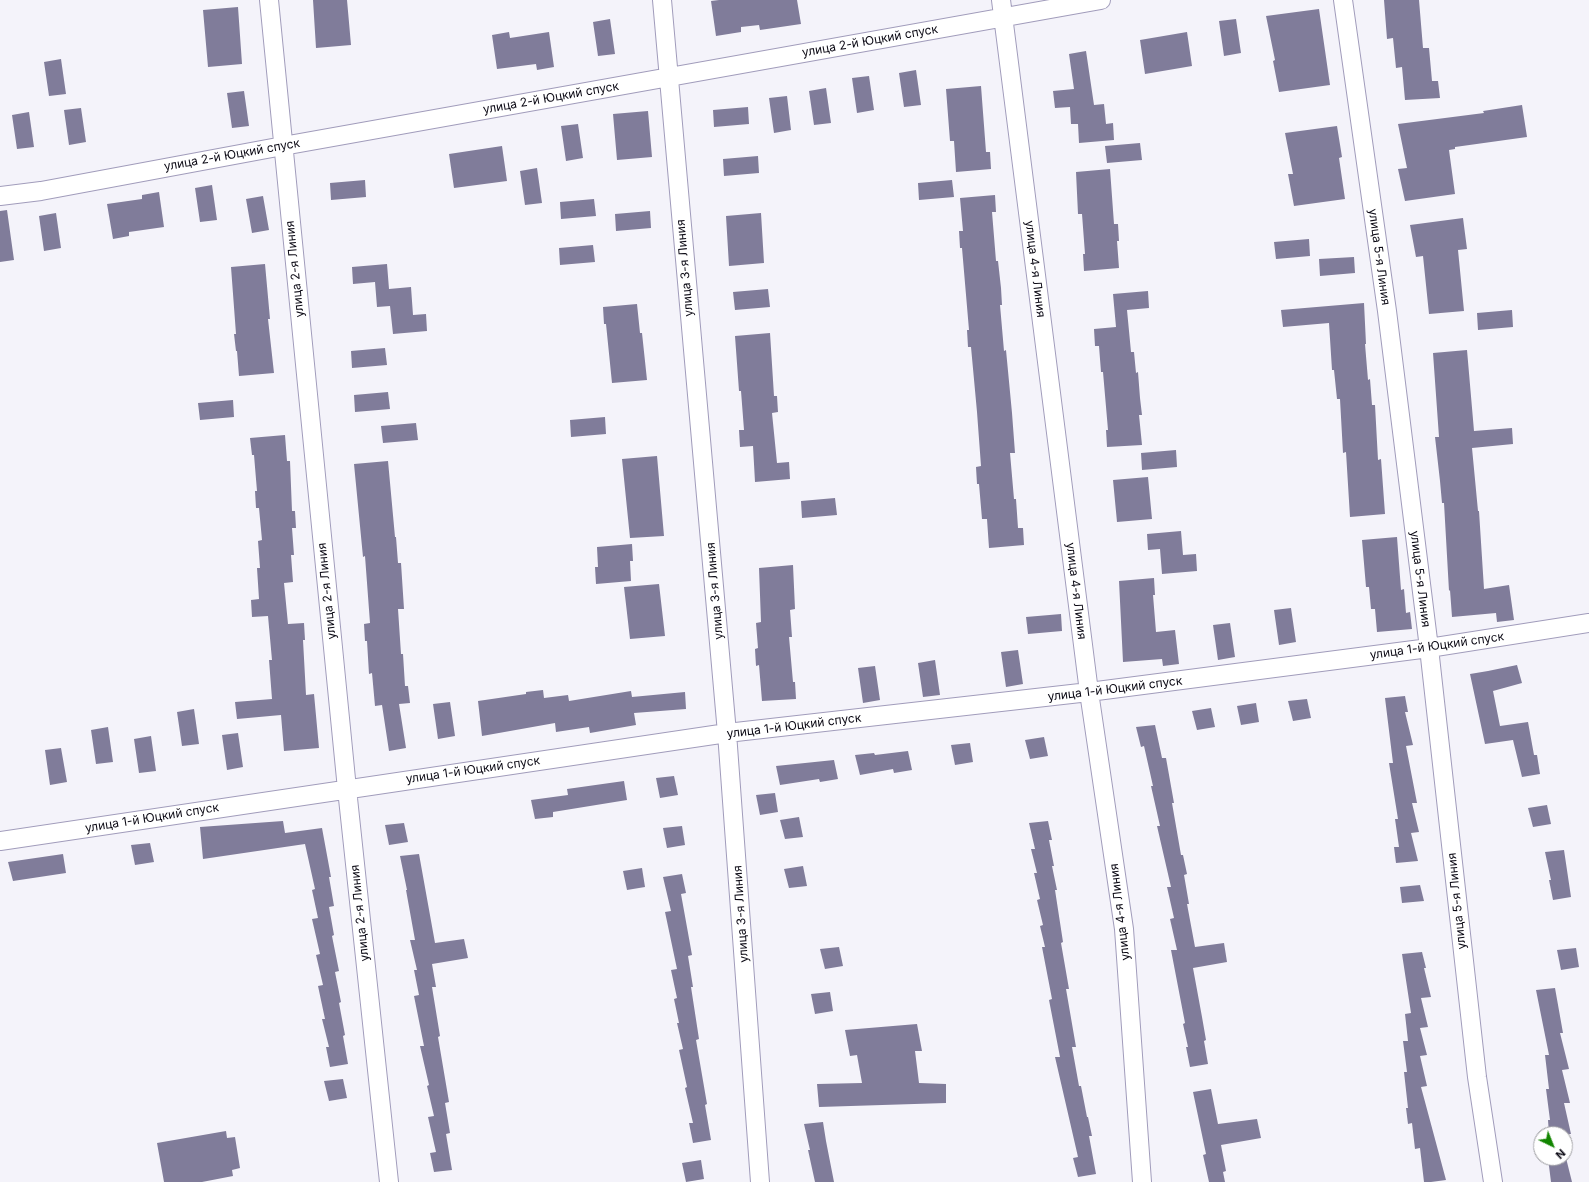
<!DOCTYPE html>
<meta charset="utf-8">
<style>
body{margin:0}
#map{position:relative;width:1589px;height:1182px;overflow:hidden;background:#f4f3fa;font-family:Inter,sans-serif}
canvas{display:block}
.north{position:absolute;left:1533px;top:1126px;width:40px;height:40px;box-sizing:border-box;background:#fff;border:1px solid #9d9da1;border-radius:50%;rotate:137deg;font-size:11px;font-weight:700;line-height:16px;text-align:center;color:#0b0914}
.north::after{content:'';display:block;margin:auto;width:14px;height:18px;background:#128500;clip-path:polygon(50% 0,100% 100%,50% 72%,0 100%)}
</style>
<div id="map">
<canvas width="1589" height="1182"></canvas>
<div class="north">N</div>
</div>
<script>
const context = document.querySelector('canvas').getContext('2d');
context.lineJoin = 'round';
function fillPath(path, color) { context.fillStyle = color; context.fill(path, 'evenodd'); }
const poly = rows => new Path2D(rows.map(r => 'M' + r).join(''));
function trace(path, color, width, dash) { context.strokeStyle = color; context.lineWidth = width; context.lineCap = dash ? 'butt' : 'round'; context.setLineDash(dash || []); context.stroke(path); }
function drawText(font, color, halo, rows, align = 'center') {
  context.font = font + ' Inter,sans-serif'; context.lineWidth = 3.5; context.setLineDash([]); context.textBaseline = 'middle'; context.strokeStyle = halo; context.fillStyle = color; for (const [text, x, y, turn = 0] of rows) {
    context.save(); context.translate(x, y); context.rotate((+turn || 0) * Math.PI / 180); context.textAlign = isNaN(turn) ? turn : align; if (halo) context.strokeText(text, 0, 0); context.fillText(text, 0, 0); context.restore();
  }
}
fillPath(poly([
 [313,0,347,0,351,45,316,48],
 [719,0,797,0,801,24,760,30,759,25,741,27,741,32,716,36,711,1],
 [1384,0,1419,0,1423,48,1429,48,1432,81,1438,81,1440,98,1405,100,1402,67,1396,68,1393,38,1387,39],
 [238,7,242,64,208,67,203,10],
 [1319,9,1330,85,1279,92,1273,61,1275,60,1266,16],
 [610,19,615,54,598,56,593,22],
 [1236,19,1241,53,1224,56,1219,21],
 [509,32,510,38,549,32,554,67,537,70,536,64,497,69,492,35],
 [1187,32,1192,66,1145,74,1140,40],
 [1086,51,1094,105,1104,104,1106,124,1113,123,1114,140,1079,143,1078,124,1071,124,1070,107,1055,108,1053,91,1074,89,1069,54],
 [61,59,66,94,49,96,44,62],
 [916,70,921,105,904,107,899,73],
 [869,76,874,110,857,113,852,78],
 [981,86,986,152,990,152,991,169,956,172,954,141,950,141,946,89],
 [826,88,831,123,814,125,809,91],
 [244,91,249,126,232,128,227,93],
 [787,96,791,130,774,133,769,98],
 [1522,105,1527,137,1455,147,1455,149,1449,150,1455,194,1405,201,1398,169,1407,168,1398,124,1484,113,1483,111],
 [748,107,749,124,714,127,713,110],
 [81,108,86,142,69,145,64,110],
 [648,111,652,157,617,160,613,114],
 [29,112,34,147,17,149,12,115],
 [578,124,583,158,566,161,561,126],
 [1337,126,1342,157,1339,158,1345,199,1294,206,1288,174,1293,174,1285,133],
 [1140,143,1142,160,1107,163,1105,146],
 [502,146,507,181,454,188,449,154],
 [758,156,759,173,724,176,723,159],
 [537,168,542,203,525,205,520,171],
 [1110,169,1114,224,1118,224,1119,241,1117,241,1119,268,1084,271,1083,254,1085,254,1082,214,1078,214,1076,172],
 [365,180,366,197,331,200,330,183],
 [952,180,954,197,919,200,918,183],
 [212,185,217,220,200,222,195,188],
 [159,192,164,227,129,232,129,236,113,239,107,204,142,199,142,195],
 [995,195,996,212,992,212,996,261,998,261,1001,288,1002,305,1000,305,1004,351,1006,350,1012,413,1015,453,1010,453,1014,499,1016,499,1018,528,1023,528,1024,545,989,548,987,519,982,519,979,484,977,484,976,467,981,466,977,412,971,347,968,347,967,330,969,330,962,248,960,248,959,231,963,231,960,198],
 [263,196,269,230,252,233,246,199],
 [594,199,596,216,561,219,560,202],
 [7,210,14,260,0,262,0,211],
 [650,211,651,228,616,231,615,214],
 [56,213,61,248,44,251,39,216],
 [761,213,764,263,729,266,726,216],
 [1463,218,1467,249,1458,250,1464,311,1429,314,1423,256,1416,257,1410,225],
 [1309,239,1310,256,1276,259,1274,242],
 [593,245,595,262,560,265,559,248],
 [1354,257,1355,273,1320,276,1319,259],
 [265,264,270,319,268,319,274,373,239,376,237,351,236,351,234,334,236,334,231,267],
 [387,264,389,289,411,287,413,315,426,314,427,331,393,334,390,306,377,307,375,282,353,284,352,267],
 [768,289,770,307,735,310,733,292],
 [1148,291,1149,308,1127,310,1131,352,1134,352,1136,373,1138,372,1140,398,1142,415,1139,415,1142,445,1107,447,1106,430,1108,430,1103,372,1101,372,1099,346,1095,346,1094,329,1116,327,1113,294],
 [1364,303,1366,344,1365,344,1368,380,1370,379,1372,405,1375,405,1378,460,1381,459,1385,514,1350,517,1346,452,1343,453,1340,399,1337,399,1334,370,1332,370,1329,323,1283,327,1281,310],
 [637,304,640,333,642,333,647,380,612,383,606,324,604,324,603,307],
 [1512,310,1513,327,1478,330,1477,313],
 [770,333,774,396,777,396,778,412,772,413,777,463,789,462,790,479,755,482,753,446,740,447,739,430,744,430,741,391,739,391,735,336],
 [385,348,387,365,352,368,351,351],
 [1467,350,1474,431,1512,428,1513,444,1472,448,1478,511,1479,511,1484,589,1509,585,1514,620,1497,622,1496,613,1452,617,1450,590,1449,591,1444,503,1442,503,1440,481,1435,437,1439,437,1433,353],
 [388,392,390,409,355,412,354,395],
 [233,400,234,417,200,420,198,403],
 [605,417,606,434,571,437,570,420],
 [416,423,418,440,383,443,381,426],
 [285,435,287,461,290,461,292,511,295,511,296,528,292,528,294,555,291,555,293,582,284,583,288,624,304,623,305,640,303,640,306,695,314,694,319,748,284,751,281,715,237,719,235,702,272,699,269,660,272,660,268,616,252,617,251,600,259,599,257,568,260,568,258,541,262,540,259,508,256,508,255,491,257,491,254,455,252,455,250,438],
 [1176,450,1177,467,1142,470,1141,453],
 [657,456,664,536,630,538,622,459],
 [388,461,395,537,396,537,398,563,401,563,404,609,398,609,401,654,403,654,405,686,408,686,410,703,399,704,406,748,389,751,382,705,375,706,372,673,369,674,367,641,365,641,364,624,370,623,365,556,363,557,354,464],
 [1148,477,1152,519,1117,522,1113,480],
 [835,498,837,515,802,518,801,501],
 [1181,531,1183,555,1196,554,1197,571,1162,574,1160,549,1148,550,1147,534],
 [1397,537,1401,590,1404,589,1406,613,1410,612,1412,629,1377,632,1375,609,1371,609,1369,587,1366,587,1362,540],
 [632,544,633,561,630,561,631,581,596,584,595,567,598,567,597,547],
 [793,565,795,609,790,610,792,637,789,637,793,682,795,682,796,699,762,701,759,665,756,666,755,649,758,648,756,623,761,622,759,568],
 [1154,578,1155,595,1153,595,1156,632,1175,630,1179,664,1163,666,1162,659,1123,662,1119,581],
 [659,584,665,636,630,639,624,587],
 [1291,608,1296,642,1279,645,1274,610],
 [1061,614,1062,631,1028,634,1026,617],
 [1230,623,1235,657,1218,660,1213,625],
 [1018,650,1023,684,1006,687,1001,652],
 [935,660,940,695,923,697,918,663],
 [1517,665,1522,683,1493,691,1500,726,1528,722,1534,755,1537,755,1540,774,1522,777,1513,740,1485,744,1470,674,1488,671],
 [875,666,880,700,863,703,858,668],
 [543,690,544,698,568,695,569,701,631,691,632,697,685,692,686,709,634,713,636,725,590,733,589,727,556,732,555,723,482,736,478,701,526,694,526,692],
 [1405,696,1408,712,1405,712,1413,745,1406,746,1417,803,1412,803,1419,832,1411,833,1418,861,1396,863,1394,847,1399,847,1395,819,1398,819,1389,763,1393,763,1385,698],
 [1307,699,1311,718,1293,721,1288,701],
 [450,702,455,736,438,739,433,704],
 [1256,703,1259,722,1241,725,1237,706],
 [1211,708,1215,727,1197,730,1192,711],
 [194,709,199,744,182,746,177,712],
 [1155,725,1162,758,1166,758,1174,803,1172,803,1181,855,1183,855,1187,874,1184,875,1189,904,1187,904,1195,947,1224,943,1227,962,1193,968,1202,1017,1206,1040,1204,1041,1208,1064,1190,1067,1186,1047,1188,1047,1183,1024,1185,1023,1171,950,1177,950,1170,919,1174,918,1167,887,1171,887,1157,826,1160,826,1151,786,1153,786,1144,746,1141,747,1136,727],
 [108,727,113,762,96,764,91,730],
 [238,733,243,767,227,770,222,735],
 [151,736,156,771,139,773,134,739],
 [1044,737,1048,756,1030,759,1025,740],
 [970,743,973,762,955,765,951,745],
 [61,748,67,782,50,785,45,750],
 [908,751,912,770,894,773,893,769,860,775,855,755,874,753,875,755],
 [834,760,838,779,820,782,819,779,780,785,776,766],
 [674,776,678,795,660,798,656,778],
 [624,781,627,800,553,812,553,817,535,819,531,800,568,795,567,789],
 [775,793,778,812,760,815,756,795],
 [1547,805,1551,824,1533,827,1528,808],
 [799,817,803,837,785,839,780,820],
 [283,821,285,833,322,828,331,877,329,877,334,906,329,907,334,935,332,936,339,971,335,972,341,1002,339,1003,345,1035,343,1036,348,1064,330,1067,326,1047,329,1047,322,1019,325,1019,318,986,323,985,316,955,320,954,312,919,318,918,312,890,315,889,305,844,203,859,200,827],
 [1048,821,1052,840,1049,840,1054,866,1052,866,1057,890,1055,890,1063,942,1061,943,1069,989,1066,989,1076,1047,1072,1047,1079,1086,1081,1086,1087,1117,1088,1117,1092,1136,1089,1136,1096,1174,1078,1177,1073,1158,1078,1157,1055,1057,1060,1057,1049,1000,1052,999,1042,947,1045,947,1040,926,1043,925,1037,900,1040,899,1034,873,1037,873,1031,849,1035,849,1029,823],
 [404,823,408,842,389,845,385,825],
 [682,826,685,845,667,848,663,828],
 [150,843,154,862,135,865,131,845],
 [1564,850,1571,897,1553,900,1549,880,1551,880,1545,852],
 [63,854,66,873,13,881,8,862],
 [419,854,435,943,464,939,468,958,432,964,436,987,432,987,440,1036,438,1037,449,1102,445,1103,450,1133,446,1134,452,1170,434,1172,430,1153,436,1152,428,1117,434,1116,427,1086,429,1085,420,1046,424,1046,414,996,419,995,414,970,417,970,410,940,415,940,406,890,407,890,400,856],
 [803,866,807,886,789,888,784,869],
 [642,868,645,887,627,890,623,871],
 [682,874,686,893,681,894,692,955,688,956,693,987,691,987,699,1039,696,1040,707,1104,705,1105,711,1140,693,1143,689,1123,693,1123,685,1088,687,1087,679,1050,683,1049,677,1023,679,1023,674,999,677,998,671,970,677,969,665,912,671,911,663,877],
 [1420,885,1424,901,1402,903,1400,887],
 [839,947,843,966,825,969,820,949],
 [1576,948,1579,967,1561,970,1557,950],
 [1422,952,1426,968,1424,968,1431,997,1421,998,1428,1027,1420,1028,1427,1055,1420,1056,1427,1086,1421,1087,1446,1180,1431,1182,1424,1182,1420,1148,1415,1149,1412,1123,1408,1124,1406,1108,1408,1108,1404,1072,1407,1072,1403,1041,1408,1041,1405,1014,1411,1013,1402,954],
 [1555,988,1563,1033,1560,1033,1569,1069,1562,1070,1570,1103,1564,1103,1571,1134,1549,1134,1548,1120,1550,1120,1546,1089,1549,1089,1545,1055,1549,1055,1536,990],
 [830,992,833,1011,815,1014,811,994],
 [917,1024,922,1051,915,1051,919,1083,946,1084,946,1103,819,1107,817,1084,862,1083,857,1055,850,1056,845,1030],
 [343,1079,347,1098,329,1101,324,1081],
 [1211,1089,1218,1124,1257,1119,1261,1138,1221,1145,1226,1171,1223,1172,1225,1182,1209,1182,1203,1155,1206,1154,1193,1092],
 [823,1122,826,1141,834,1182,815,1182,808,1150,810,1150,804,1124],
 [226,1131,227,1138,235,1137,240,1168,232,1170,233,1176,202,1182,164,1182,157,1143],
 [1548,1158,1566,1158,1572,1182,1551,1182],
 [701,1160,704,1179,686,1182,682,1163]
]), '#807c9a');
const minor = poly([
 [269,0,347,789,389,1182],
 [662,0,727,733,760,1182],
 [1001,0,1089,692,1124,929,1142,1182],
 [1343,0,1387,311,1429,648,1477,1077,1493,1182],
 [0,196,41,191,283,146,1101,0],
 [0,841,727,733,1089,692,1429,648,1589,623]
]);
trace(minor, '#a19cbb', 20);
trace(minor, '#fff', 18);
drawText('12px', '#0b0914', '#fff', [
 ["улица 2-й Юцкий спуск",870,41,-10],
 ["улица 2-й Юцкий спуск",551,98,-10],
 ["улица 2-й Юцкий спуск",232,155,-10],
 ["улица 5-я Линия",1379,257,82],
 ["улица 3-я Линия",685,268,-95],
 ["улица 2-я Линия",295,269,-96],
 ["улица 4-я Линия",1035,269,83],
 ["улица 5-я Линия",1420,579,83],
 ["улица 2-я Линия",327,591,-96],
 ["улица 3-я Линия",715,591,-95],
 ["улица 4-я Линия",1076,591,83],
 ["улица 1-й Юцкий спуск",1437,646,-8],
 ["улица 1-й Юцкий спуск",1115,689,-7],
 ["улица 1-й Юцкий спуск",794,726,-7],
 ["улица 1-й Юцкий спуск",473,770,-8],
 ["улица 1-й Юцкий спуск",152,818,-9],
 ["улица 5-я Линия",1457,901,-96],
 ["улица 4-я Линия",1120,912,-97],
 ["улица 2-я Линия",360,913,-96],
 ["улица 3-я Линия",741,914,-94]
]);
</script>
